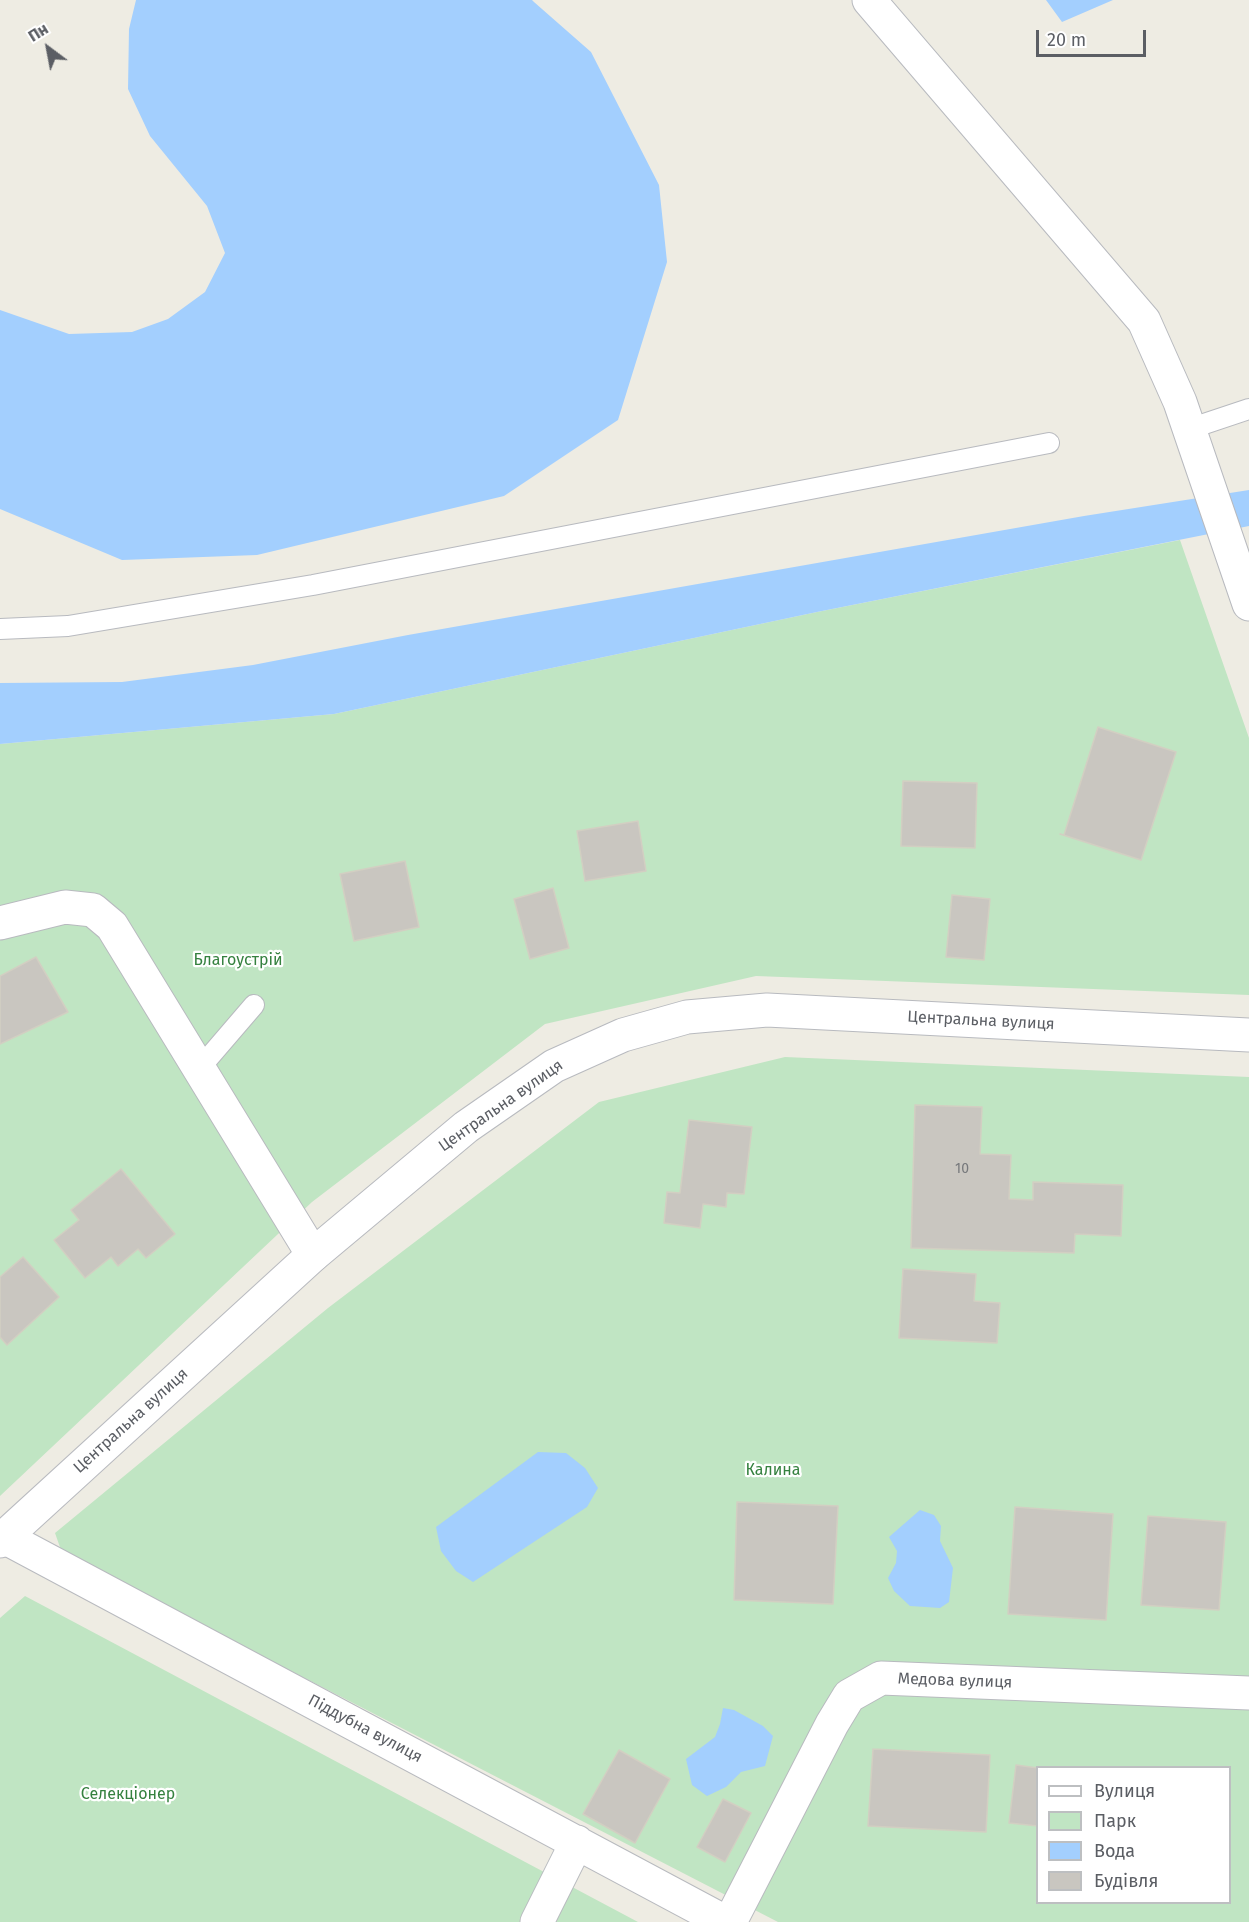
<!DOCTYPE html>
<meta charset="utf-8">
<style>
body{margin:0}
#map{position:relative;width:1249px;height:1922px;overflow:hidden;background:#eeece3;font-family:"Fira Sans",sans-serif}
canvas{display:block}
.legend{position:absolute;left:1036px;top:1766px;width:195px;height:138px;box-sizing:border-box;background:#fff;border:2px solid #bdbfc1;margin:0;padding:8px 10px;list-style:none;font-size:18px;color:#5b5e64}
.legend li{display:flex;align-items:center;gap:12px;height:30px}
.legend b{width:30px;border:2px solid #bdbfc1}
.north{position:absolute;left:18px;top:18px;width:60px;height:60px;-webkit-text-stroke:4px #fff;paint-order:stroke;rotate:328deg;font-size:16px;font-weight:700;line-height:24px;text-align:center;color:#5b5e64}
.north::after{content:'';display:block;margin:auto;width:21px;height:27px;background:#5b5e64;clip-path:polygon(50% 0,100% 100%,50% 72%,0 100%)}
.scale{position:absolute;left:1036px;top:30px;width:110px;height:27px;box-sizing:border-box;border:3px solid #5b5e64;border-top:0;padding-left:8px;font-size:18px;line-height:21px;white-space:nowrap;color:#5b5e64;-webkit-text-stroke:4px #fff;paint-order:stroke}
</style>
<div id="map">
<canvas width="1249" height="1922"></canvas>
<ul class="legend">
<li><b style="height:8px;background:#fff"></b>Вулиця</li>
<li><b style="height:16px;background:#c0e5c3"></b>Парк</li>
<li><b style="height:16px;background:#a3cffe"></b>Вода</li>
<li><b style="height:16px;background:#c9c6c0"></b>Будівля</li>
</ul>
<div class="north">Пн</div>
<div class="scale">20 m</div>
</div>
<script>
const context = document.querySelector('canvas').getContext('2d');
context.lineJoin = 'round';
function fillPath(path, color) { context.fillStyle = color; context.fill(path, 'evenodd'); }
const poly = rows => new Path2D(rows.map(r => 'M' + r).join(''));
function trace(path, color, width, dash) { context.strokeStyle = color; context.lineWidth = width; context.lineCap = dash ? 'butt' : 'round'; context.setLineDash(dash || []); context.stroke(path); }
function drawText(font, color, halo, rows, align = 'center') {
  context.font = font + ' "Fira Sans",sans-serif'; context.lineWidth = 4.5; context.setLineDash([]); context.textBaseline = 'middle'; context.strokeStyle = halo; context.fillStyle = color; for (const [text, x, y, turn = 0] of rows) {
    context.save(); context.translate(x, y); context.rotate((+turn || 0) * Math.PI / 180); context.textAlign = isNaN(turn) ? turn : align; if (halo) context.strokeText(text, 0, 0); context.fillText(text, 0, 0); context.restore();
  }
}
fillPath(poly([
 [1180,540,1249,738,1249,995,756,976,545,1024,312,1202,0,1496,0,744,334,714,817,612],
 [785,1057,1249,1077,1249,1922,778,1922,62,1553,55,1533,328,1308,599,1102],
 [1038,1768,1230,1768,1230,1902,1038,1902],
 [25,1596,638,1922,0,1922,0,1618]
]), '#c0e5c3');
fillPath(poly([
 [136,0,532,0,534,2,591,52,659,185,667,262,618,420,504,496,257,555,122,560,0,509,0,310,69,334,132,332,168,319,205,292,225,253,207,206,150,136,128,89,129,29],
 [1046,0,1113,0,1062,22],
 [1249,490,1249,526,817,612,334,714,0,744,0,683,122,682,253,665,408,635,1084,516],
 [538,1452,566,1453,585,1468,598,1488,587,1507,473,1582,456,1571,441,1551,436,1527],
 [920,1510,934,1515,941,1526,940,1541,953,1568,949,1602,940,1608,910,1606,894,1591,888,1578,896,1563,897,1551,889,1537],
 [723,1708,734,1710,763,1726,773,1736,765,1766,741,1772,726,1787,707,1796,692,1785,686,1759,715,1737,720,1724]
]), '#a3cffe');
const building = poly([
 [1098,727,1176,752,1141,860,1060,834,1064,835,1098,727],
 [903,781,977,783,975,848,901,846,903,781],
 [638,821,646,871,585,881,577,831,638,821],
 [405,861,419,927,354,941,340,874,405,861],
 [553,888,569,948,530,959,514,899,553,888],
 [952,895,990,899,984,960,946,957,952,895],
 [36,957,68,1012,0,1044,0,976,36,957],
 [915,1105,982,1107,980,1154,1011,1155,1009,1199,1033,1200,1033,1182,1123,1185,1121,1236,1075,1234,1074,1253,911,1248,915,1105],
 [689,1120,752,1127,744,1194,727,1193,726,1207,703,1204,700,1228,664,1223,667,1192,680,1193,689,1120],
 [121,1169,175,1234,146,1258,138,1249,118,1266,111,1257,85,1278,54,1240,79,1220,71,1210,121,1169],
 [23,1257,59,1297,7,1345,0,1337,0,1277,23,1257],
 [903,1269,976,1274,974,1301,1000,1303,997,1343,899,1338,903,1269],
 [737,1502,838,1506,833,1604,734,1600,737,1502],
 [1015,1507,1113,1514,1106,1620,1008,1614,1015,1507],
 [1148,1516,1226,1522,1219,1610,1141,1605,1148,1516],
 [873,1749,990,1755,986,1832,868,1826,873,1749],
 [619,1750,670,1779,635,1843,583,1814,619,1750],
 [1016,1765,1038,1768,1038,1826,1009,1823,1016,1765],
 [723,1799,751,1813,725,1862,697,1847,723,1799]
]);
fillPath(building, '#c9c6c0');
trace(building, '#d2cfc2', 1.5);
const service = poly([
 [1189,429,1249,409],
 [0,629,68,626,313,585,1049,443],
 [199,1069,254,1005]
]);
const minor = poly([
 [869,0,1144,321,1180,402,1249,604],
 [0,923,65,907,93,910,112,926,313,1255],
 [4,1537,725,1922],
 [537,1922,577,1842],
 [730,1922,832,1724,849,1696,881,1678,1249,1693]
]);
const tertiary = poly([
 [0,1541,313,1255,466,1127,554,1066,623,1035,687,1017,767,1010,1249,1035]
]);
trace(service, '#b8babf', 22);
trace(minor, '#b8babf', 35);
trace(tertiary, '#b8babf', 35);
trace(service, '#fff', 20);
trace(minor, '#fff', 33);
trace(tertiary, '#fff', 33);
drawText('14px', '#76787b', null, [
 ["10",962,1169]
]);
drawText('16px', '#35813f', '#fff', [
 ["Благоустрій",238,961],
 ["Калина",773,1471],
 ["Селекціонер",128,1795]
]);
drawText('16px', '#5b5e64', '#fff', [
 ["Центральна вулиця",981,1021,3],
 ["Центральна вулиця",501,1106,-35],
 ["Центральна вулиця",131,1421,-42],
 ["Медова вулиця",955,1681,2],
 ["Піддубна вулиця",365,1729,28]
]);
</script>
